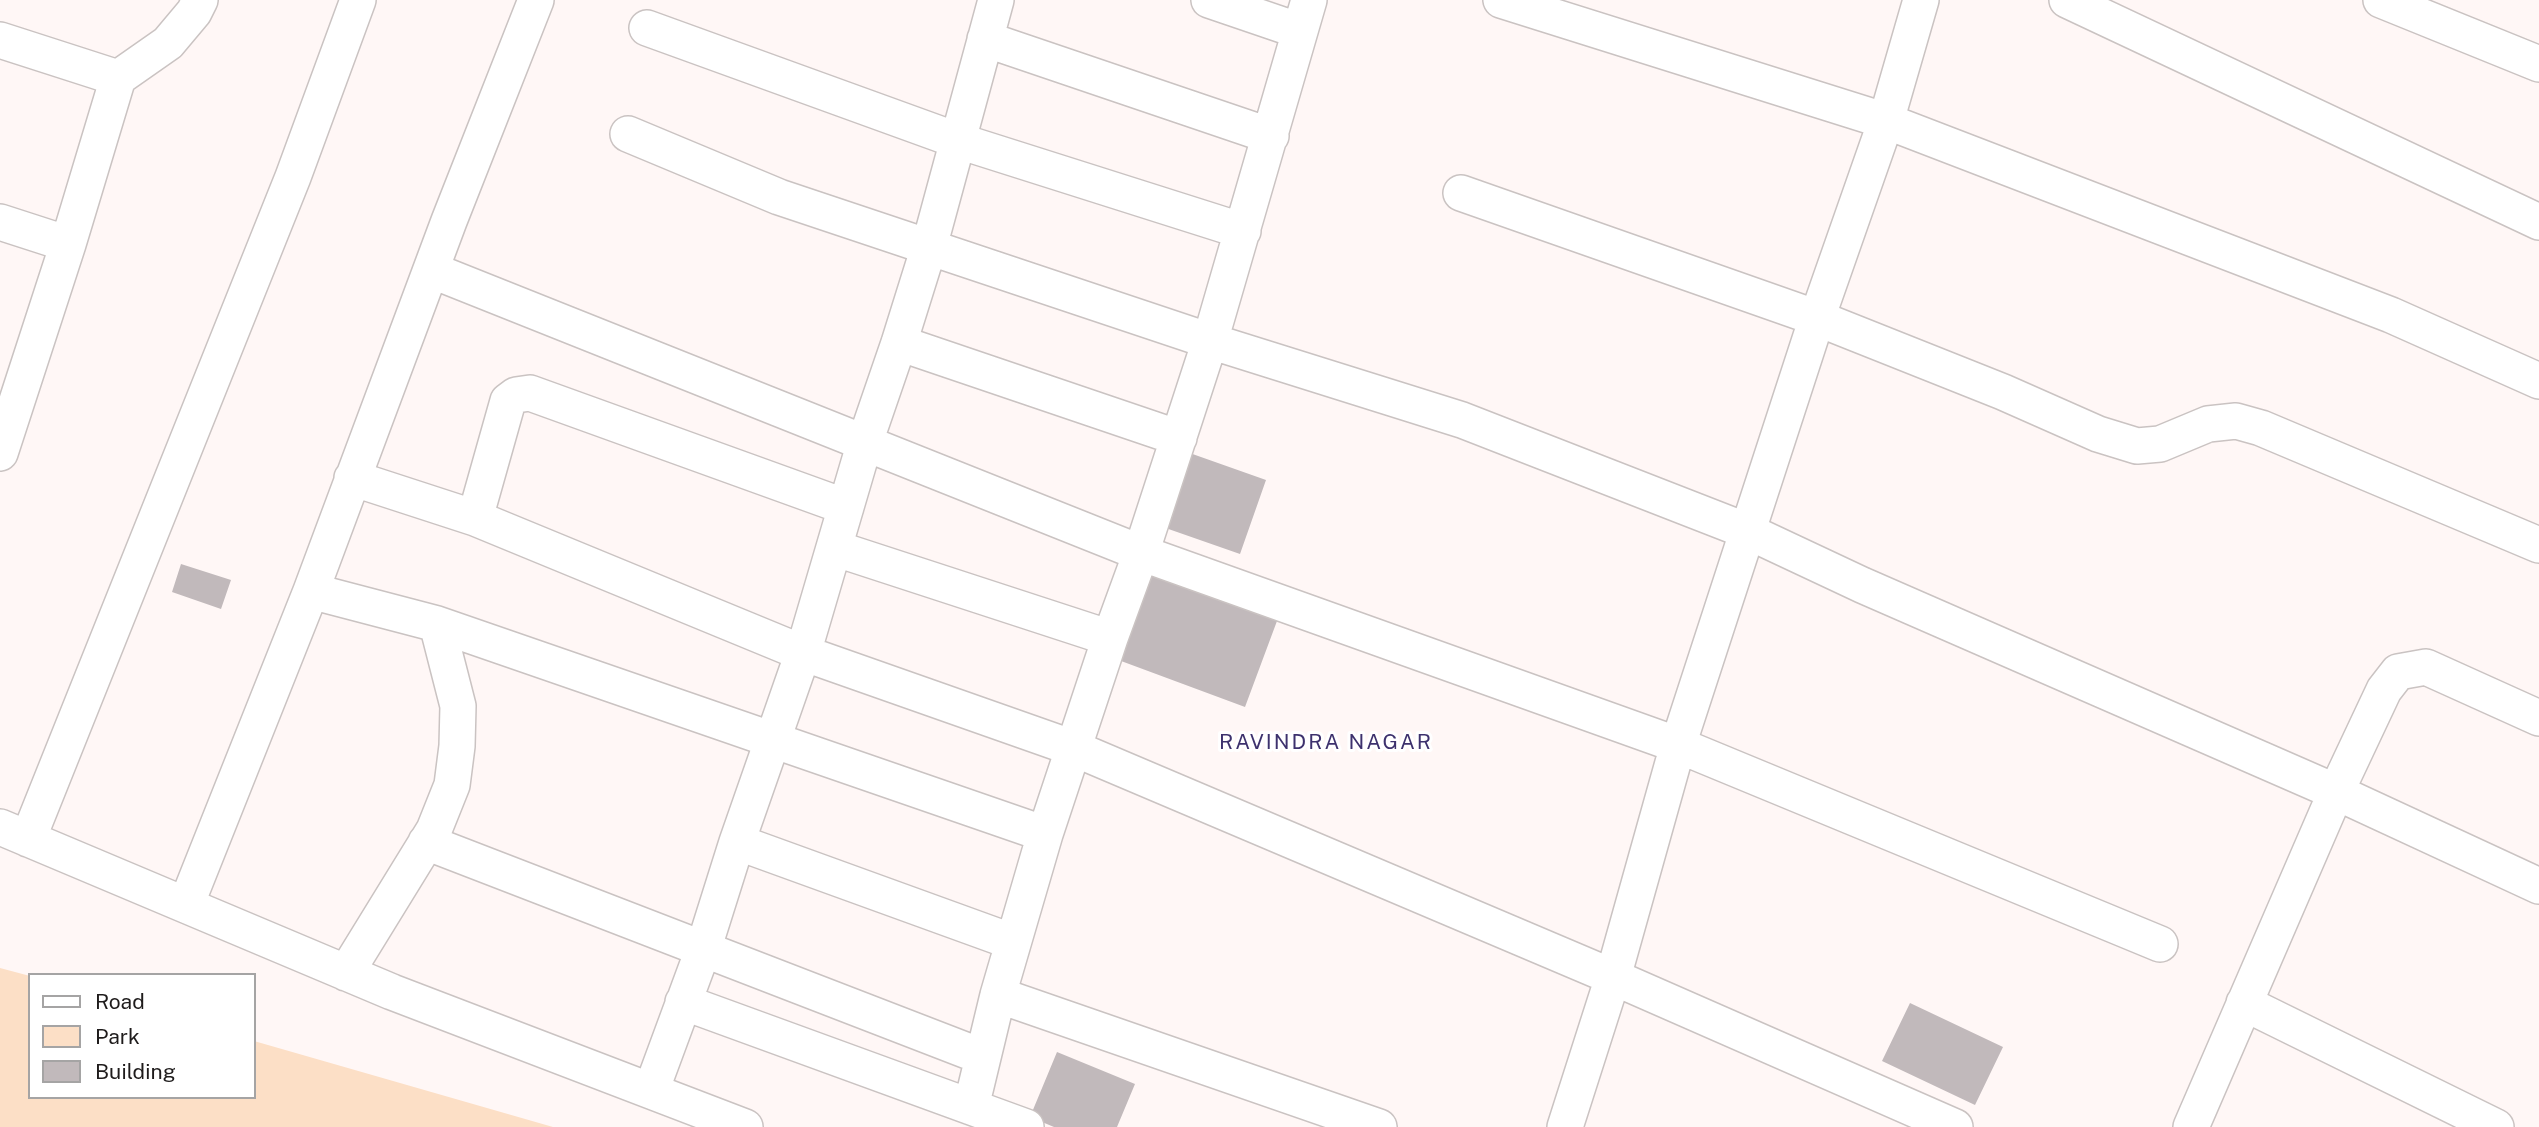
<!DOCTYPE html>
<style>
body{margin:0}
#map{position:relative;width:2539px;height:1127px;overflow:hidden;background:#fff7f6;font-family:"Public Sans",sans-serif}
canvas{display:block}
.legend{position:absolute;left:28px;top:973px;width:228px;height:126px;box-sizing:border-box;background:#fff;border:2px solid #a5a4a4;margin:0;padding:9px 12px;list-style:none;font-size:21px;color:#1f1c1c}
.legend li{display:flex;align-items:center;gap:14px;height:35px}
.legend b{width:35px;border:2px solid #a5a4a4}
</style>
<div id="map">
<canvas width="2539" height="1127"></canvas>
<ul class="legend">
<li><b style="height:9px;background:#fff"></b>Road</li>
<li><b style="height:19px;background:#fcdfc6"></b>Park</li>
<li><b style="height:19px;background:#c1b9bb"></b>Building</li>
</ul>
</div>
<script>
const context = document.querySelector('canvas').getContext('2d');
context.lineJoin = 'round';
function fillPath(path, color) { context.fillStyle = color; context.fill(path, 'evenodd'); }
const poly = rows => new Path2D(rows.map(r => 'M' + r).join(''));
function trace(path, color, width, dash) { context.strokeStyle = color; context.lineWidth = width; context.lineCap = dash ? 'butt' : 'round'; context.setLineDash(dash || []); context.stroke(path); }
function drawText(font, color, halo, rows, align = 'center') {
  context.font = font + ' "Public Sans",sans-serif'; context.lineWidth = 6; context.setLineDash([]); context.textBaseline = 'middle'; context.strokeStyle = halo; context.fillStyle = color; for (const [text, x, y, turn = 0] of rows) {
    context.save(); context.translate(x, y); context.rotate((+turn || 0) * Math.PI / 180); context.textAlign = isNaN(turn) ? turn : align; if (halo) context.strokeText(text, 0, 0); context.fillText(text, 0, 0); context.restore();
  }
}
fillPath(poly([
 [0,968,30,976,30,1097,254,1097,254,1041,553,1127,0,1127]
]), '#fcdfc6');
fillPath(poly([
 [1184,451,1266,480,1240,554,1157,525],
 [181,564,231,580,221,609,172,592],
 [1145,572,1277,621,1245,707,1113,658],
 [1910,1003,2003,1047,1975,1105,1882,1061],
 [1057,1052,1135,1084,1117,1127,1054,1127,1030,1117]
]), '#c1b9bb');
const minor = poly([
 [1209,0,1300,31],
 [1501,0,1886,121,2391,315,2539,381],
 [2067,0,2539,222],
 [2381,0,2539,64],
 [647,28,959,141,1243,231],
 [985,39,1271,136],
 [0,40,118,78],
 [628,134,779,197,1210,341,1462,420,1747,531,1862,585,2336,792,2539,886],
 [1461,193,1817,318,2003,392,2098,434,2137,446,2160,444,2208,424,2236,421,2261,428,2539,545],
 [0,222,68,244],
 [431,270,1141,553,1678,745,2160,944],
 [899,343,1179,438],
 [0,453,68,244,118,78,168,43,194,12,200,0],
 [352,478,475,518,803,653,1073,748,1613,977,1955,1127],
 [475,518,508,401,516,395,530,393,846,507],
 [834,548,1110,638],
 [311,591,437,624,1045,834],
 [0,827,392,992,745,1127],
 [28,839,293,177,358,0],
 [426,842,983,1057],
 [737,842,1013,942],
 [186,905,311,591,449,221,536,0],
 [346,973,434,830,452,785,457,746,458,706,437,624],
 [998,995,1379,1127],
 [683,1002,1026,1127],
 [2244,1003,2496,1127],
 [651,1091,703,950,737,842,803,653,865,442,899,343,929,247,996,0],
 [971,1107,998,995,1045,834,1110,638,1141,553,1210,341,1309,0],
 [1565,1127,1613,977,1678,745,1817,318,1886,121,1921,0],
 [2191,1127,2336,792,2384,690,2398,672,2426,667,2539,718]
]);
trace(minor, '#cac3c2', 38);
trace(minor, '#fff', 35);
context.letterSpacing = '2px';
drawText('21px', '#3d316d', '#fff', [
 ["RAVINDRA NAGAR",1326,743]
]);
context.letterSpacing = '0px';
</script>
